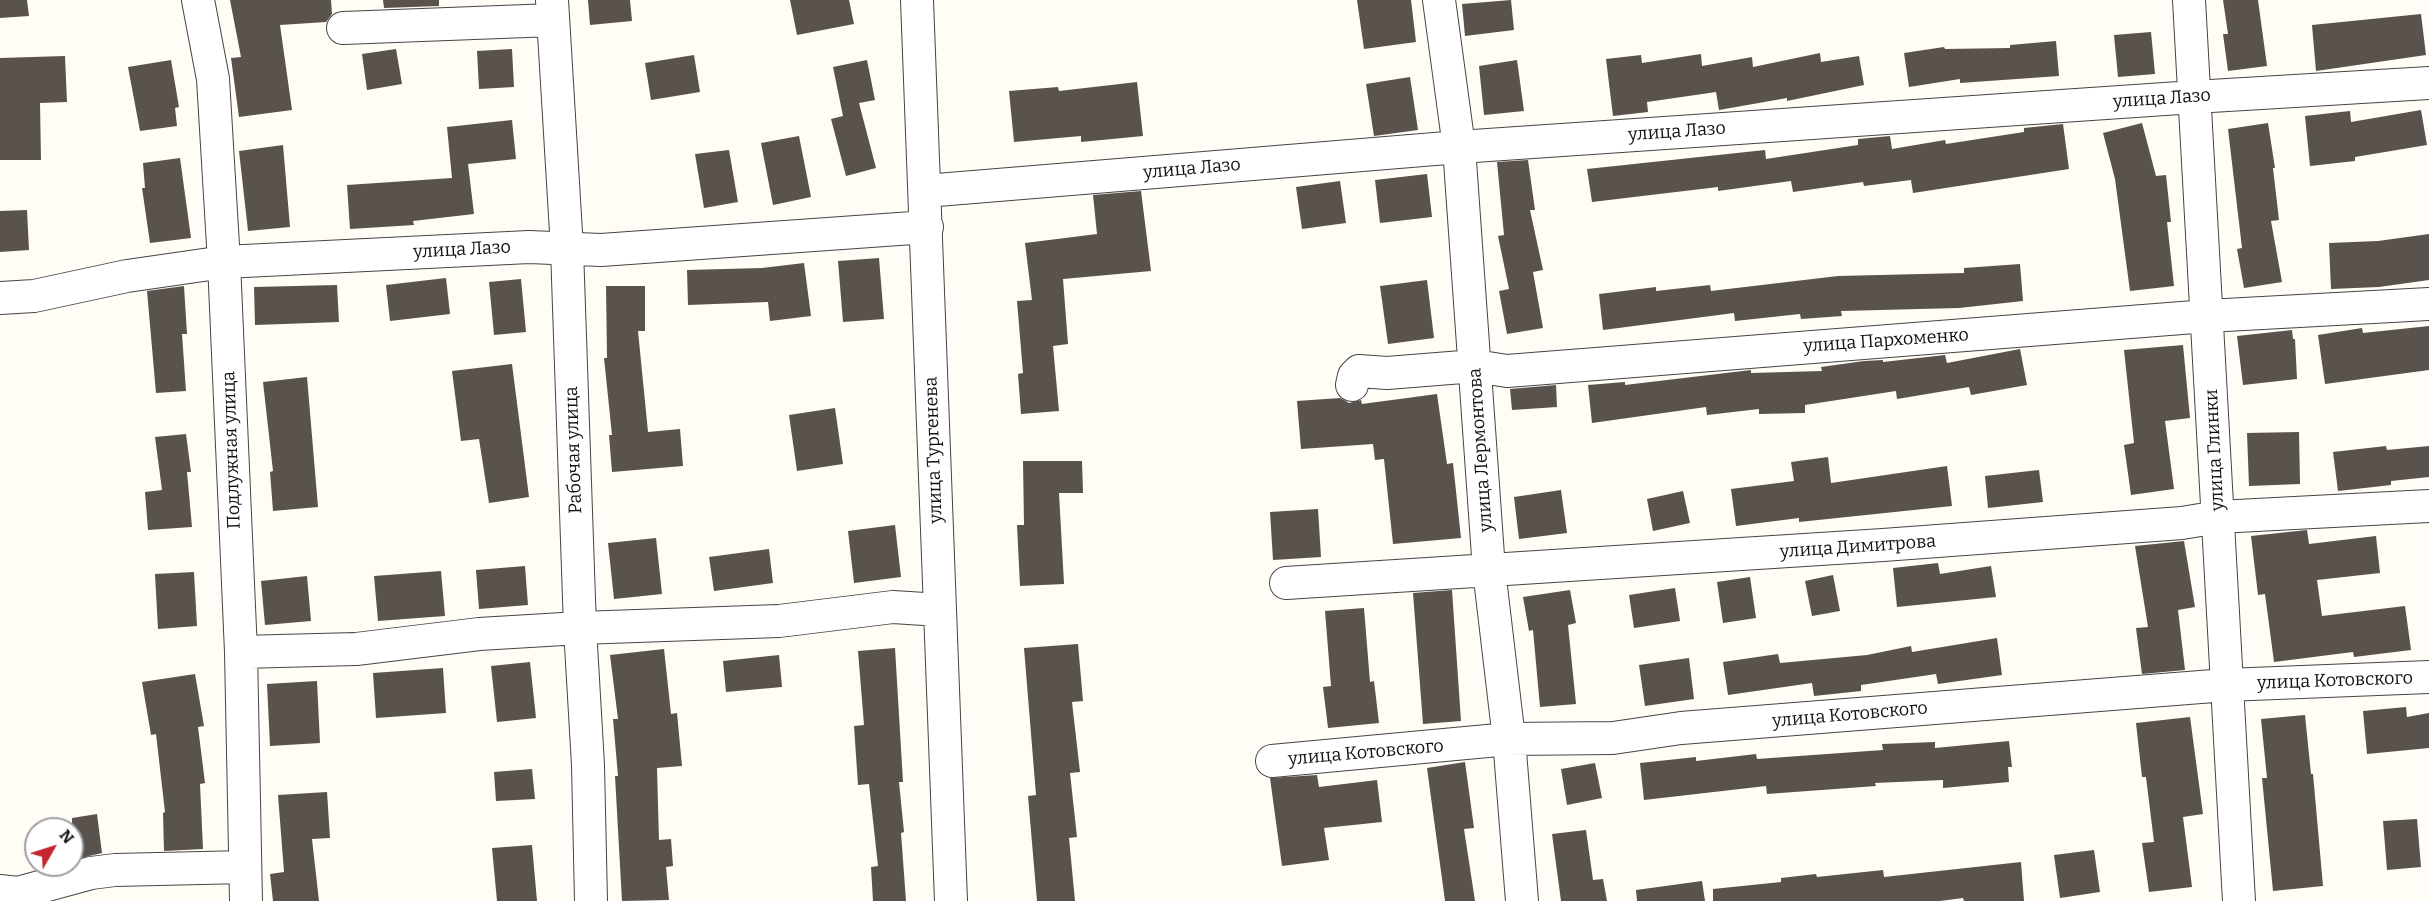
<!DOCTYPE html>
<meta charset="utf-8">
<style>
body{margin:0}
#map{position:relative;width:2429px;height:901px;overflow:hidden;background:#fffdf5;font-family:Bitter,serif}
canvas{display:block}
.north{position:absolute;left:24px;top:817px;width:60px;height:60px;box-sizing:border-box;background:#fff;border:2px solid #a0a0a0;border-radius:50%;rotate:51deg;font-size:16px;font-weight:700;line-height:24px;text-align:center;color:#111}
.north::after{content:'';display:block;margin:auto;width:21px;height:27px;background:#c4262e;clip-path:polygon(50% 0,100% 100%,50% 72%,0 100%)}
</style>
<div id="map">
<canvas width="2429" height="901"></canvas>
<div class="north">N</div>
</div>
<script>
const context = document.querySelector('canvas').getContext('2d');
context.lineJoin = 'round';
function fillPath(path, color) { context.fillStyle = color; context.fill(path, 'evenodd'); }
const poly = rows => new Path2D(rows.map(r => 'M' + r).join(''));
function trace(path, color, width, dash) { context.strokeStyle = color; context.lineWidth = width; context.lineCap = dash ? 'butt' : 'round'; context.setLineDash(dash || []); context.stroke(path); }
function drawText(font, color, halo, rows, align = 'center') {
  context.font = font + ' Bitter,serif'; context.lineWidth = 6; context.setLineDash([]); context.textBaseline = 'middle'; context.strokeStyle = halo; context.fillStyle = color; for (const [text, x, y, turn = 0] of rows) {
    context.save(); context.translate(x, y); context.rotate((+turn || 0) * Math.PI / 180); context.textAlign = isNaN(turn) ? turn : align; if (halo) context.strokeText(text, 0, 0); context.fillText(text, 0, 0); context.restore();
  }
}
fillPath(poly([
 [0,0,27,0,29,16,0,18],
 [230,0,331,0,332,14,326,22,280,25,292,110,239,117,231,58,241,57],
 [383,0,439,0,439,6,384,8],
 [588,0,630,0,632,21,590,25],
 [790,0,849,0,854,24,797,35],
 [1357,0,1411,0,1416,42,1364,49],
 [1511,0,1514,30,1465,36,1462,4],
 [2223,0,2258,0,2267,66,2228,71,2223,34,2228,34],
 [2421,14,2426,55,2316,71,2312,25],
 [2151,32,2155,74,2118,77,2114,35],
 [2056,41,2059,76,1960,83,1960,79,1909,87,1904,53,1944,47,1945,49,2010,48,2010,45],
 [396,49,402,84,367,90,362,54],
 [512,49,514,87,479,89,477,51],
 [1820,53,1821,62,1859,56,1864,85,1787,101,1787,98,1719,110,1716,92,1647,102,1648,112,1613,116,1606,59,1641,55,1642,63,1701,54,1702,66,1752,57,1753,67],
 [694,55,700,92,651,100,645,63],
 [65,56,67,102,40,103,41,160,0,160,0,58],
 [171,60,179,107,175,108,177,126,140,131,128,67],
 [867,60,875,100,859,103,876,168,846,176,831,119,843,116,833,67],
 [1517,60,1524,111,1484,115,1479,66],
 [1410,77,1418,130,1374,136,1366,84],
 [1137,82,1143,136,1081,142,1081,136,1014,142,1009,91,1058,87,1059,91],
 [2421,110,2427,145,2355,157,2355,161,2310,166,2305,116,2350,111,2351,122],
 [512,120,516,159,468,164,474,214,413,221,414,225,350,229,347,185,452,178,447,127],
 [2142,123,2156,176,2166,175,2171,222,2167,222,2174,286,2130,291,2115,179,2103,133],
 [2268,123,2275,168,2273,168,2279,220,2271,221,2282,282,2244,288,2237,249,2242,248,2228,129],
 [2063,124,2069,169,1913,193,1911,180,1864,186,1863,182,1793,192,1791,181,1718,191,1718,187,1592,202,1587,169,1765,150,1766,159,1858,145,1858,139,1890,136,1892,149,1945,140,1946,144,2024,132,2024,128],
 [799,136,811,197,773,205,761,143],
 [283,145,290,227,248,231,239,151],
 [729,150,738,202,704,208,695,154],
 [180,158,191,238,150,243,142,188,145,188,143,163],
 [1528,160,1535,210,1530,210,1543,270,1533,272,1543,328,1507,334,1499,291,1509,289,1498,236,1504,235,1497,162],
 [1427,174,1432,217,1380,223,1375,180],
 [1340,181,1346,223,1302,229,1296,187],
 [1141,191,1151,271,1063,279,1068,344,1053,346,1059,411,1021,414,1018,374,1023,373,1017,301,1032,300,1025,243,1097,234,1093,195],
 [27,210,29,250,0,252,0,211],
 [2429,234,2429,280,2379,287,2331,289,2329,243,2378,241],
 [879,258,884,319,843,322,838,261],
 [804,263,811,316,770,321,768,302,688,305,687,270,762,268],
 [2020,264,2023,301,1959,308,1841,311,1842,316,1801,319,1800,314,1735,321,1734,313,1603,330,1599,294,1656,287,1656,291,1710,285,1711,291,1838,276,1964,273,1964,268],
 [446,278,450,314,390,321,386,285],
 [521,279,526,332,494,335,489,282],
 [1427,280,1434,338,1388,344,1380,286],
 [337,285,339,322,255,325,254,287],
 [184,286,187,334,182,334,186,391,156,393,147,291],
 [606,286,645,286,645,331,638,331,648,432,680,429,683,466,612,472,609,435,612,435,604,358,607,358],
 [2429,326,2429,370,2325,384,2318,335,2362,328,2363,333],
 [2292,330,2293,339,2295,339,2297,379,2243,385,2237,336],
 [2183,345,2190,418,2165,421,2174,489,2131,495,2124,445,2134,443,2124,350],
 [2020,349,2027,385,1971,395,1969,387,1897,399,1896,391,1805,405,1805,413,1759,414,1759,409,1707,415,1706,407,1592,423,1588,385,1625,382,1625,385,1751,370,1751,373,1822,371,1821,367,1864,361,1883,360,1883,362,1945,355,1947,363],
 [512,364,529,497,489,503,479,439,461,441,452,371],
 [307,377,318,507,273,511,270,472,273,471,263,382],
 [1556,385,1557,407,1512,410,1510,389],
 [1437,394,1447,464,1453,463,1461,538,1393,544,1384,459,1375,460,1373,444,1301,449,1297,401,1340,398,1349,403,1361,400,1362,404],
 [835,408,843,464,797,471,789,415],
 [2299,432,2300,484,2249,486,2247,433],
 [186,434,191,472,187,472,192,527,148,530,145,492,162,490,155,437],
 [2386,446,2387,450,2429,446,2429,477,2391,481,2391,485,2338,491,2333,452],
 [1828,457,1831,483,1947,466,1952,506,1799,522,1799,518,1736,526,1731,489,1794,481,1791,462],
 [1023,461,1082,461,1083,493,1059,493,1064,584,1020,586,1017,525,1024,525],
 [2039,470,2043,502,1988,508,1985,476],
 [1561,490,1567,533,1519,539,1514,497],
 [1683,491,1690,523,1653,531,1647,499],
 [1318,509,1321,557,1273,560,1270,512],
 [895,525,901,577,854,583,848,531],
 [2307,530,2309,544,2376,536,2380,573,2317,580,2322,616,2405,606,2411,650,2354,657,2353,652,2274,662,2265,594,2258,595,2251,536],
 [656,538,662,594,614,599,608,543],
 [2184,541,2195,607,2178,610,2185,670,2142,674,2136,628,2148,627,2135,546],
 [769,549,773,583,714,591,709,557],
 [1938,563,1940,574,1991,566,1996,597,1897,607,1893,568],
 [525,566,528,605,479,609,476,570],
 [441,571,445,616,378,621,374,576],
 [194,572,197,626,158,629,155,574],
 [1833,575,1840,611,1812,616,1805,581],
 [307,576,311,621,265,625,261,581],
 [1750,577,1756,618,1723,623,1717,582],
 [1675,588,1680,621,1634,628,1629,595],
 [1452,590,1461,721,1423,724,1413,593],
 [1570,590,1576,623,1568,625,1576,704,1540,707,1533,630,1529,631,1523,597],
 [1364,608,1370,682,1374,681,1379,723,1328,728,1323,687,1331,686,1325,611],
 [1997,638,2002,675,1938,684,1936,674,1861,685,1861,691,1814,696,1812,683,1728,695,1723,662,1778,654,1780,663,1867,655,1911,646,1912,652],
 [1078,644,1083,701,1072,702,1080,772,1070,773,1077,837,1069,838,1075,901,1037,901,1028,796,1036,795,1024,648],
 [895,648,903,782,899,782,904,832,901,833,906,901,873,901,871,867,878,866,869,784,858,785,854,726,864,725,858,651],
 [664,649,671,714,677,713,682,766,657,768,659,840,671,839,673,866,666,867,669,900,622,901,615,776,618,776,613,719,618,719,610,655],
 [779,655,782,687,726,692,723,661],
 [1689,658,1694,699,1645,706,1639,665],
 [530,662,536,718,497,722,491,666],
 [443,668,446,713,376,718,373,673],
 [195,674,204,726,198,727,205,783,200,784,203,849,164,851,163,813,165,812,156,734,151,735,142,682],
 [317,681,320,743,270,746,267,684],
 [2406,707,2407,717,2429,713,2429,748,2367,754,2363,711],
 [2305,715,2311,774,2313,774,2323,886,2273,891,2262,778,2267,778,2261,719],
 [2190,717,2203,814,2183,817,2192,887,2149,892,2142,843,2154,842,2146,777,2142,777,2136,723],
 [2009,741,2012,767,2008,767,2009,782,1943,788,1943,780,1875,783,1876,786,1767,794,1766,786,1644,800,1640,763,1696,757,1696,761,1756,754,1757,759,1883,750,1882,744,1935,742,1935,748],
 [1465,762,1474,828,1464,829,1475,901,1445,901,1427,768],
 [1595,763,1602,798,1567,805,1561,769],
 [532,769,535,799,496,801,494,772],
 [1317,775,1319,787,1377,780,1382,822,1324,828,1329,860,1282,866,1270,778],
 [327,792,330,838,312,839,319,901,273,901,270,874,284,872,278,795],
 [97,814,102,853,72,860,72,818],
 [2417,819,2421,867,2387,870,2383,821],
 [1586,830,1593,880,1603,879,1607,901,1561,901,1552,834],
 [532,845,537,901,497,901,492,848],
 [2094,850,2100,892,2060,898,2054,855],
 [2021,862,2024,901,1964,901,1963,898,1940,901,1713,901,1713,889,1781,882,1781,878,1816,874,1817,877,1883,870,1884,877],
 [1702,881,1705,901,1637,901,1636,890]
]), '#5a524d');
const minor = poly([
 [198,0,213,79,224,262,241,652,246,901],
 [552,0,567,249,580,628,588,765,591,901],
 [917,0,951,901],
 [1439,0,1459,147,1489,570,1509,739,1522,901],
 [2189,0,2239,901],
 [343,28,553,20],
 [925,191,1459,147,2194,97,2429,83],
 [0,298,34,296,127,276,224,262,529,247,601,250,927,227],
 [1352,385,1354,376,1359,371,1387,373,1475,366,1507,371,2207,316,2429,304],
 [1286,583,1883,545,2182,523,2218,517,2429,506],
 [241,652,356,649,479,634,580,628,779,621,893,607,940,610],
 [1272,761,1509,739,1613,738,1681,728,2226,685,2429,677],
 [0,891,18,893,91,873,115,870,245,867]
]);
trace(minor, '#444', 34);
trace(minor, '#fff', 32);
drawText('18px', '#111', '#fff', [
 ["улица Лазо",2162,99,-4],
 ["улица Лазо",1677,132,-4],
 ["улица Лазо",1192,169,-5],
 ["улица Лазо",462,250,-3],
 ["улица Пархоменко",1886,341,-4],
 ["Подлужная улица",232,450,-92],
 ["Рабочая улица",574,450,-92],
 ["улица Тургенева",934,450,-92],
 ["улица Лермонтова",1481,450,-94],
 ["улица Глинки",2215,450,-93],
 ["улица Димитрова",1858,547,-4],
 ["улица Котовского",2335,681,-2],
 ["улица Котовского",1850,715,-5],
 ["улица Котовского",1366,753,-5]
]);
</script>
